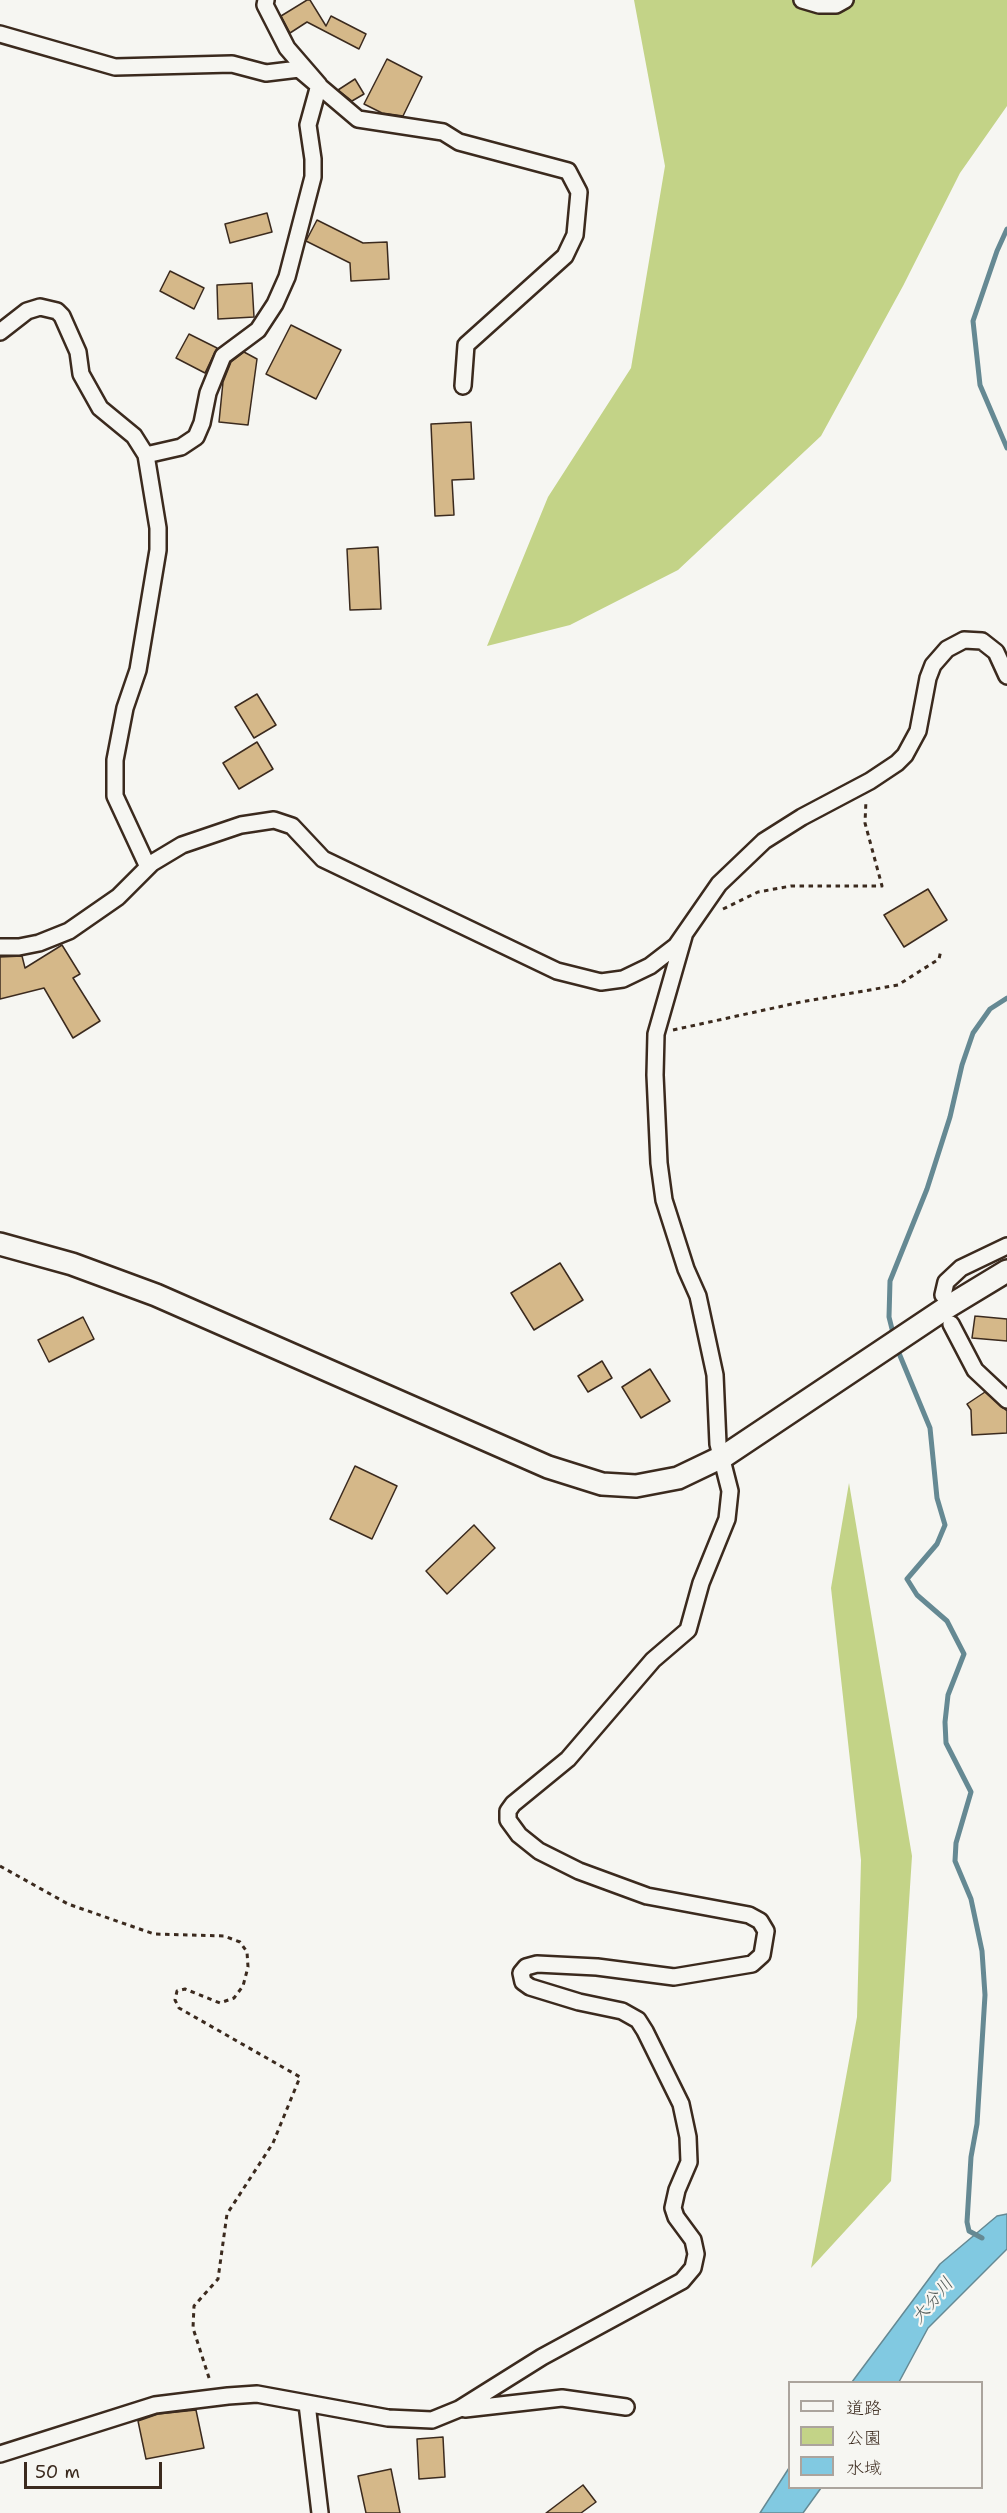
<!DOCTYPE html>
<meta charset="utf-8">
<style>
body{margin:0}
#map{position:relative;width:1007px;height:2513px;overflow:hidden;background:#f6f6f2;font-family:"Shantell Sans","Klee One",sans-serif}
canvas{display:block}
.legend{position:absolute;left:788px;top:2381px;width:195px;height:108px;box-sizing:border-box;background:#f6f6f2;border:2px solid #aba49d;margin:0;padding:8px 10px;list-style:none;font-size:18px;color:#3b2a1e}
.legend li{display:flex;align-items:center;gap:12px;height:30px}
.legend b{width:30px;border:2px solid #aba49d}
.scale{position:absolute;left:24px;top:2462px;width:138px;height:27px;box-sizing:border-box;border:3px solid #3b2a1e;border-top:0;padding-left:8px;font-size:18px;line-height:21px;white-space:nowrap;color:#3b2a1e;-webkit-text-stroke:4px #f6f6f2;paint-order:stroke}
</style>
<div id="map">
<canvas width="1007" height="2513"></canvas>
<ul class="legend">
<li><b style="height:8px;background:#f6f6f2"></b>道路</li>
<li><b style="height:16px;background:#c3d387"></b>公園</li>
<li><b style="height:16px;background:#81c9e1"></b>水域</li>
</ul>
<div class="scale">50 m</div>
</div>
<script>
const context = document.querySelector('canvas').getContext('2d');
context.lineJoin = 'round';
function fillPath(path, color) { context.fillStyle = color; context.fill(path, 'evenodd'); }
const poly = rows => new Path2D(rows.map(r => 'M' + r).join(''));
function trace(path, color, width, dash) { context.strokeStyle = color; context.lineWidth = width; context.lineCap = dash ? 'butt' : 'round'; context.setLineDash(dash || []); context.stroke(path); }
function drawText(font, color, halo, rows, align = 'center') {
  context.font = font + ' "Shantell Sans","Klee One",sans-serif'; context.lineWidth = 4.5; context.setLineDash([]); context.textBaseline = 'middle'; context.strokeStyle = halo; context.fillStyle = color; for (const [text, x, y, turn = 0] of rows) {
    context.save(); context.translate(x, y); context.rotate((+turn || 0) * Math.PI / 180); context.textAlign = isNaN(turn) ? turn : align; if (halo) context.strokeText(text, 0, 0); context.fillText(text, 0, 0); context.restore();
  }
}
fillPath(poly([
 [634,0,1007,0,1007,106,960,173,903,286,821,436,678,570,570,625,487,646,548,497,631,368,665,166],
 [849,1483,912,1856,891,2181,811,2268,857,2017,861,1860,831,1588]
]), '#c3d387');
const water = poly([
 [1007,2214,1007,2249,928,2328,899,2382,852,2382,940,2264,997,2216,1007,2214],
 [789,2468,790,2488,821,2488,803,2513,760,2513,789,2468]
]);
fillPath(water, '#81c9e1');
trace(water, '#658993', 1.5);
trace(poly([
 [1007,229,997,251,973,321,980,385,1007,448],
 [894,1337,889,1317,890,1281,927,1189,950,1117,962,1065,973,1033,990,1009,1007,998],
 [896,1346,930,1428,937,1498,945,1525,937,1544,907,1579,917,1595,947,1621,964,1654,948,1695,945,1722,946,1743,971,1792,956,1843,955,1861,971,1899,982,1951,985,1995,977,2124,971,2157,967,2222,969,2231,982,2238]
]), '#658993', 5);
const building = poly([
 [307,0,310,0,326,26,331,16,366,34,359,49,307,22,290,33,281,16,307,0],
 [387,59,422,77,403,116,382,113,364,104,387,59],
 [355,79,364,94,352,101,338,90,355,79],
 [267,213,272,232,230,243,225,224,267,213],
 [317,220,363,243,387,242,389,279,351,281,350,263,306,241,317,220],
 [170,271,204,288,194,309,160,291,170,271],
 [252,283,254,317,218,319,217,285,252,283],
 [291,325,341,350,316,399,266,374,291,325],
 [189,334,217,348,205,373,176,358,189,334],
 [244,352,257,359,248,425,219,422,223,382,231,362,244,352],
 [471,422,474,479,452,480,454,515,435,516,431,424,471,422],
 [378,547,381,609,350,610,347,549,378,547],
 [257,694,276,725,254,738,235,707,257,694],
 [257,742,273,769,239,789,223,763,257,742],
 [928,889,947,920,904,947,884,915,928,889],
 [62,945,80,974,73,978,100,1021,73,1038,44,988,0,999,0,957,22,956,25,968,62,945],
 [560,1263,583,1300,534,1330,511,1293,560,1263],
 [975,1316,1007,1319,1007,1341,972,1338,975,1316],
 [83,1317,94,1339,49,1362,38,1340,83,1317],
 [602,1361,612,1378,588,1392,578,1376,602,1361],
 [650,1369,670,1401,641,1418,622,1387,650,1369],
 [985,1392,1007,1411,1007,1433,972,1435,971,1410,967,1404,985,1392],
 [355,1466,397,1486,372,1539,330,1519,355,1466],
 [474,1525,495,1548,447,1594,426,1571,474,1525],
 [196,2410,204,2448,146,2459,138,2421,158,2414,196,2410],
 [443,2437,445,2477,419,2479,417,2439,443,2437],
 [391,2469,400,2513,366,2513,358,2476,391,2469],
 [583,2485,596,2502,581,2513,546,2513,583,2485]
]);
fillPath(building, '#d5b889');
trace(building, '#3b2a1e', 1.5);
const street = poly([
 [802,0,819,5,836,5,845,0],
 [0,34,115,67,232,64,266,73,299,69,358,119,443,132,459,142,568,171,579,192,575,235,565,256,466,345,463,386],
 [0,332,27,311,40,307,57,311,62,316,78,352,81,374,100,408,134,436,146,455,158,528,158,550,138,670,125,708,115,760,115,796,148,867],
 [146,455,181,447,196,437,202,423,208,393,223,356,258,330,275,304,287,277,313,177,313,159,308,125,319,85,287,48,265,5,266,0],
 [0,947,19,947,39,943,69,931,118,897,152,863,182,845,241,825,274,820,292,826,323,859,557,971,601,982,623,979,650,966,676,946,719,884,764,841,802,817,870,781,897,763,905,755,918,731,928,678,933,665,947,649,964,640,982,641,996,652,1007,676],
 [943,1295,946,1282,961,1268,1007,1246],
 [951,1324,975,1370,1007,1400],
 [307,2404,320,2513],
 [465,2409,562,2398,626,2407],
 [0,2454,155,2405,228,2396,257,2394,388,2418,432,2420,459,2409,542,2357,682,2281,693,2268,696,2254,693,2240,676,2217,673,2208,677,2190,689,2162,688,2137,681,2104,645,2031,638,2020,622,2011,579,2002,530,1987,523,1982,521,1973,526,1967,537,1964,597,1967,674,1977,752,1964,762,1955,766,1931,760,1921,749,1915,647,1896,579,1871,539,1851,519,1835,508,1820,508,1811,513,1804,568,1759,653,1660,688,1630,701,1583,727,1519,730,1491,718,1444,715,1375,698,1296,686,1269,664,1200,659,1163,655,1075,656,1034,684,936]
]);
const secondary = poly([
 [0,1244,72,1264,156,1295,548,1467,602,1484,636,1486,678,1478,726,1455,946,1308,1007,1271]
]);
trace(street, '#3b2a1e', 20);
trace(secondary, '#3b2a1e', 26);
trace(poly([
 [723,909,758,892,791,886,882,886,865,823,866,800],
 [673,1030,801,1002,898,985,939,959,941,950],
 [0,1866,68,1904,154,1934,224,1936,240,1942,247,1952,248,1967,243,1986,234,1998,220,2003,185,1989,177,1991,175,2000,179,2008,300,2077,273,2143,227,2214,218,2279,194,2306,193,2328,210,2381]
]), '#3b2a1e', 3, [4.5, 4.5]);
trace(street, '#f6f6f2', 15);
trace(secondary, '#f6f6f2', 21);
drawText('italic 18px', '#505a58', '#f6f6f2', [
 ["大分川",933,2301,-50]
]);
</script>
